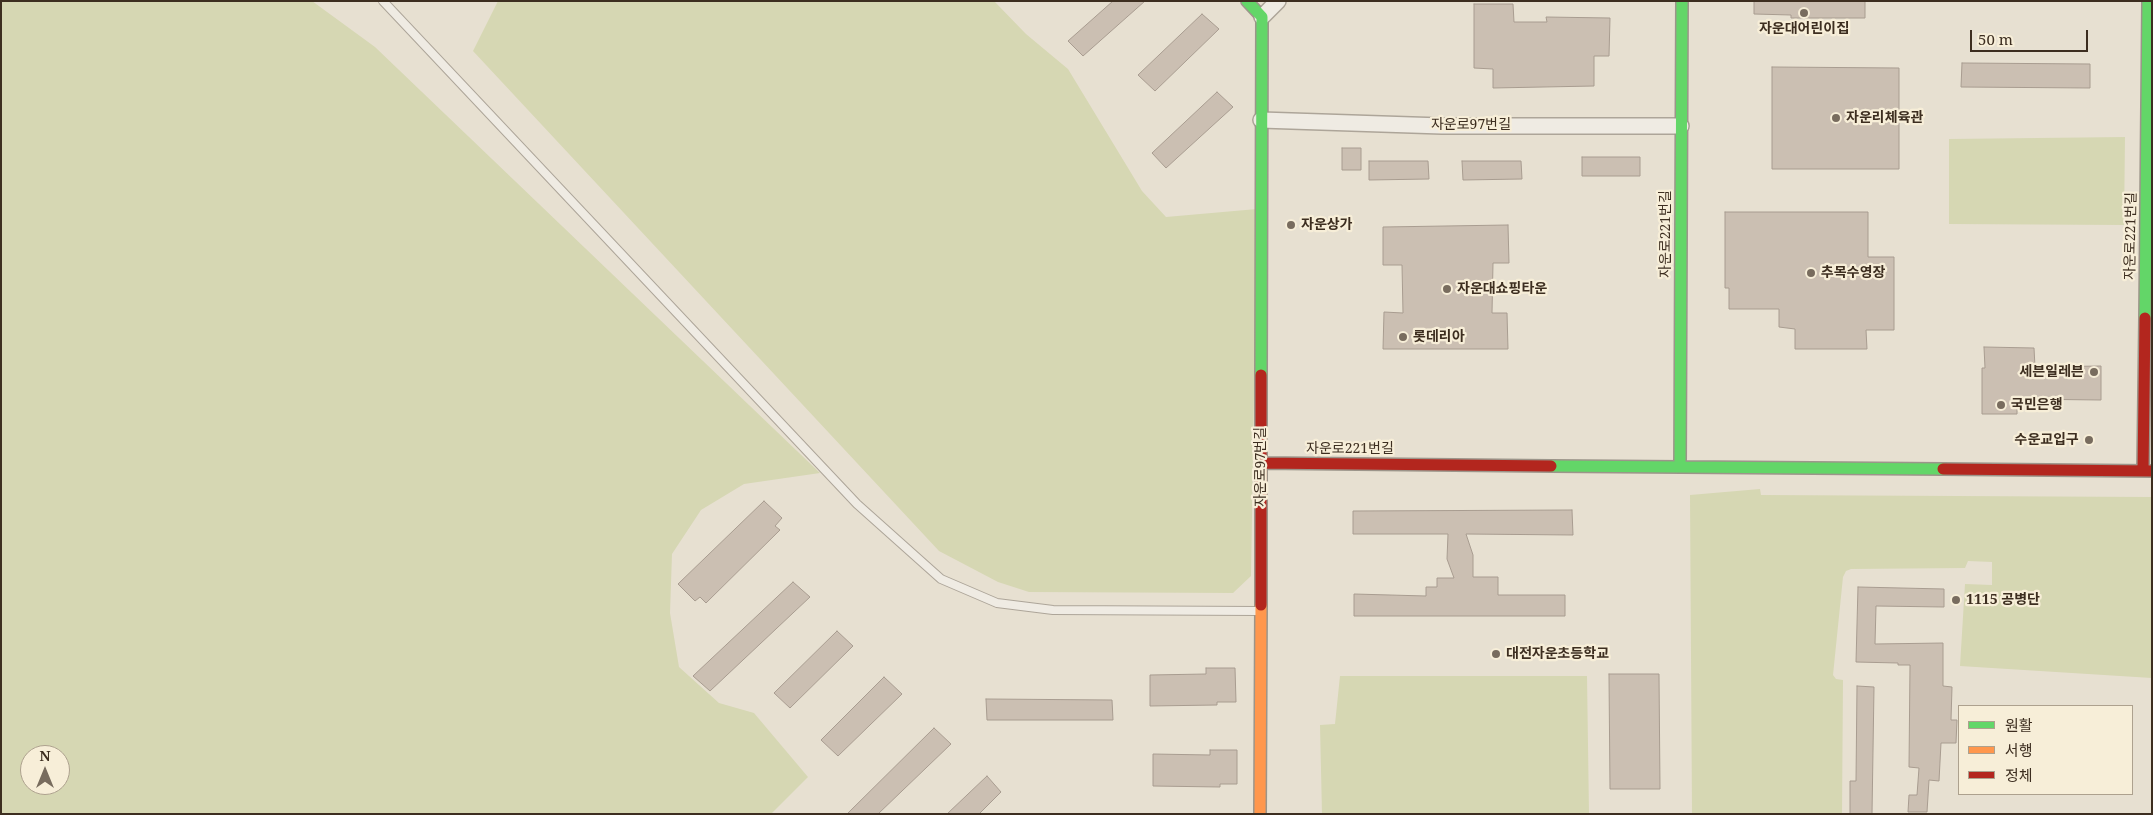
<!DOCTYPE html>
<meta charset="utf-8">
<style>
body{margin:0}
#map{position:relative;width:2153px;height:815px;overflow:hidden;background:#e7e0d1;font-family:"Noto Serif","Noto Sans KR",serif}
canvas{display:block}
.frame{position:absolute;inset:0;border:2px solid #3d2e20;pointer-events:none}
.legend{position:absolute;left:1958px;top:705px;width:175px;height:90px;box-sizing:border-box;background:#f7eed8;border:1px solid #ada18e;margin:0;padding:6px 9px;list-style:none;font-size:15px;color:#3d2e20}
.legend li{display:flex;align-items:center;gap:10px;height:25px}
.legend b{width:25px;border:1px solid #ada18e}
.north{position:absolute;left:20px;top:745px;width:50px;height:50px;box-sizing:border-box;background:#f7eed8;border:1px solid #ada18e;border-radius:50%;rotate:0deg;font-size:14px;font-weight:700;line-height:20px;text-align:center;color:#3d2e20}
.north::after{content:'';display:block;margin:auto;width:18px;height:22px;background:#786c5e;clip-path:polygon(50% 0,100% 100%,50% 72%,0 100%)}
.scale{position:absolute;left:1970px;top:30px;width:118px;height:22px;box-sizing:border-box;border:2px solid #3d2e20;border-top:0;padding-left:6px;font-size:15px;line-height:18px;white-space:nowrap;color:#3d2e20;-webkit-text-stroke:4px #f7eed8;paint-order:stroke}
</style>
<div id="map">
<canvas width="2153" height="815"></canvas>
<div class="frame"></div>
<ul class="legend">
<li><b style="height:6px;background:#63d668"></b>원활</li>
<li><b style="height:6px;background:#ff974d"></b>서행</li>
<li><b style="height:6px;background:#b3261e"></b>정체</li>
</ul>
<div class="north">N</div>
<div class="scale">50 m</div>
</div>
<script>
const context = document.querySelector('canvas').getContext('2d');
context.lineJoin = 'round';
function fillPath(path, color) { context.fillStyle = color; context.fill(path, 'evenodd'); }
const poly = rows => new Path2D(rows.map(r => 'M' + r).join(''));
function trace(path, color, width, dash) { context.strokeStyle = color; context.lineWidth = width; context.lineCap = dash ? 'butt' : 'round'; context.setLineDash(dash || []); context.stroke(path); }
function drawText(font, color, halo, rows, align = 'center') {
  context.font = font + ' "Noto Serif","Noto Sans KR",serif'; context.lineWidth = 4.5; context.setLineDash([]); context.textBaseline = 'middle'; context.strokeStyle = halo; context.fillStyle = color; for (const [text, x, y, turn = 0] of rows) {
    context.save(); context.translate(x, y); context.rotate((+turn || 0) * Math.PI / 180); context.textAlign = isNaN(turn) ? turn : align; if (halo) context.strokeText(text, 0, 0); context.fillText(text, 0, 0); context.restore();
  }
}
fillPath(poly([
 [1,1,312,1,375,47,820,473,744,484,701,510,672,554,670,613,679,667,719,703,754,713,808,777,771,814,1,814],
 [30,755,60,755,60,785,30,785],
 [498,1,994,1,1026,34,1068,69,1142,191,1166,217,1257,209,1251,576,1233,593,1029,592,998,582,939,551,473,51],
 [2125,137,2124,225,1949,224,1949,139],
 [1760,489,1761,495,2152,497,2152,678,1960,666,1965,584,1992,585,1992,562,1968,561,1965,568,1851,569,1846,571,1843,577,1833,675,1836,679,1843,680,1842,814,1692,814,1690,495],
 [1340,676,1587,676,1589,814,1322,814,1320,725,1335,724]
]), '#d6d7b3');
const building = poly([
 [1113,1,1145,1,1083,56,1068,41,1113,1],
 [1754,1,1865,1,1865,18,1791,18,1791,15,1754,14,1754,1],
 [1474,4,1513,4,1514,22,1547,22,1546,17,1610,18,1609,56,1594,56,1594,86,1493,88,1493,69,1474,68,1474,4],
 [1202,14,1219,29,1155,91,1138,75,1202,14],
 [1962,63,2090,64,2090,88,1961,87,1962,63],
 [1772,67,1899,68,1899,169,1772,169,1772,67],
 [1217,92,1233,107,1166,168,1152,153,1217,92],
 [1342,148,1361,148,1361,170,1342,170,1342,148],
 [1582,157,1640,157,1640,176,1582,176,1582,157],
 [1369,161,1428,161,1429,179,1369,180,1369,161],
 [1462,161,1521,161,1522,179,1463,180,1462,161],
 [1725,212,1868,212,1868,257,1894,257,1894,330,1866,330,1867,349,1795,349,1795,329,1779,327,1779,309,1729,309,1729,288,1725,288,1725,212],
 [1508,225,1509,263,1493,263,1492,313,1507,313,1508,349,1383,349,1384,312,1403,313,1402,265,1383,265,1383,227,1508,225],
 [1984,347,2034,348,2035,367,2101,366,2101,400,2017,399,2017,414,1982,414,1982,368,1985,368,1984,347],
 [764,501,782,518,775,526,780,530,706,603,700,597,695,601,678,584,764,501],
 [1572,510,1573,535,1466,534,1473,555,1473,577,1498,577,1498,595,1565,595,1565,616,1354,616,1354,594,1426,596,1426,587,1437,587,1437,578,1454,578,1447,559,1448,534,1353,534,1353,511,1572,510],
 [793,582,810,597,710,691,693,676,793,582],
 [1858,587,1944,589,1944,607,1876,606,1875,644,1943,643,1943,686,1952,687,1951,720,1957,720,1956,743,1941,743,1939,781,1929,780,1927,812,1908,812,1909,795,1917,795,1919,768,1909,767,1910,665,1898,665,1898,663,1856,662,1858,587],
 [837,631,853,646,790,708,774,693,837,631],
 [1206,668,1235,668,1236,702,1217,702,1217,705,1150,706,1150,675,1206,674,1206,668],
 [1609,674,1659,674,1660,789,1610,789,1609,674],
 [884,677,902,694,838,756,821,740,884,677],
 [1857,686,1874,687,1872,814,1850,814,1850,781,1856,781,1857,686],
 [986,699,1112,700,1113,720,987,720,986,699],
 [934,728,951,744,878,814,847,814,934,728],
 [1210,750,1237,750,1237,784,1220,784,1220,787,1153,786,1153,754,1210,755,1210,750],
 [987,776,1001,792,979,814,947,814,987,776]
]);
fillPath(building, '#cbbfb2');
trace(building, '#a89c90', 1);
const lane = poly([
 [383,1,857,504,941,579,997,603,1053,610,1258,611]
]);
const street = poly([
 [1262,17,1278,1],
 [1261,120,1442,126,1681,126]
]);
const fast = poly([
 [1247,1,1262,17,1261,375],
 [2145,318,2148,1],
 [1551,466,1943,469],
 [1680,467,1682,1]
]);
const slow = poly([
 [1260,814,1261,605]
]);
const jam = poly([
 [1261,463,1551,466],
 [1943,469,2152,471],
 [2143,471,2145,318],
 [1261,605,1261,375]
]);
trace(lane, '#ada599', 10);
trace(street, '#ada599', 18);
trace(fast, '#9c958a', 14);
trace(slow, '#9c958a', 14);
trace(jam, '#9c958a', 14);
trace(lane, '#efebe3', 8);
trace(street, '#efebe3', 15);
trace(fast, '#63d668', 11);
trace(slow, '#ff974d', 11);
trace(jam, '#b3261e', 11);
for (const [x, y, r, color] of [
 [1804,13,5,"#786c5e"],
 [1836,118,5,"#786c5e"],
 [1291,225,5,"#786c5e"],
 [1811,273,5,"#786c5e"],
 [1447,289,5,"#786c5e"],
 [1403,337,5,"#786c5e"],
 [2094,372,5,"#786c5e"],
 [2001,405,5,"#786c5e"],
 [2089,440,5,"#786c5e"],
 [1956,600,5,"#786c5e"],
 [1496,654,5,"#786c5e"]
]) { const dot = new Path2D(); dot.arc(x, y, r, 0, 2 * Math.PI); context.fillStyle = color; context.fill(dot); trace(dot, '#f7eed8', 2); }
drawText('bold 14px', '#3d2e20', '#f7eed8', [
 ["자운대어린이집",1804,29,"center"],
 ["자운리체육관",1846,118],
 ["자운상가",1301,225],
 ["추목수영장",1821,273],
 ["자운대쇼핑타운",1457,289],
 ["롯데리아",1413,337],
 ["세븐일레븐",2084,372,"right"],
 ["국민은행",2011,405],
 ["수운교입구",2079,440,"right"],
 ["1115 공병단",1966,600],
 ["대전자운초등학교",1506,654]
], 'left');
drawText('14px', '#3d2e20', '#f7eed8', [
 ["자운로97번길",1471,125],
 ["자운로221번길",1666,234,-90],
 ["자운로221번길",2131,236,-89],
 ["자운로221번길",1350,449],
 ["자운로97번길",1261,467,-90]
]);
</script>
